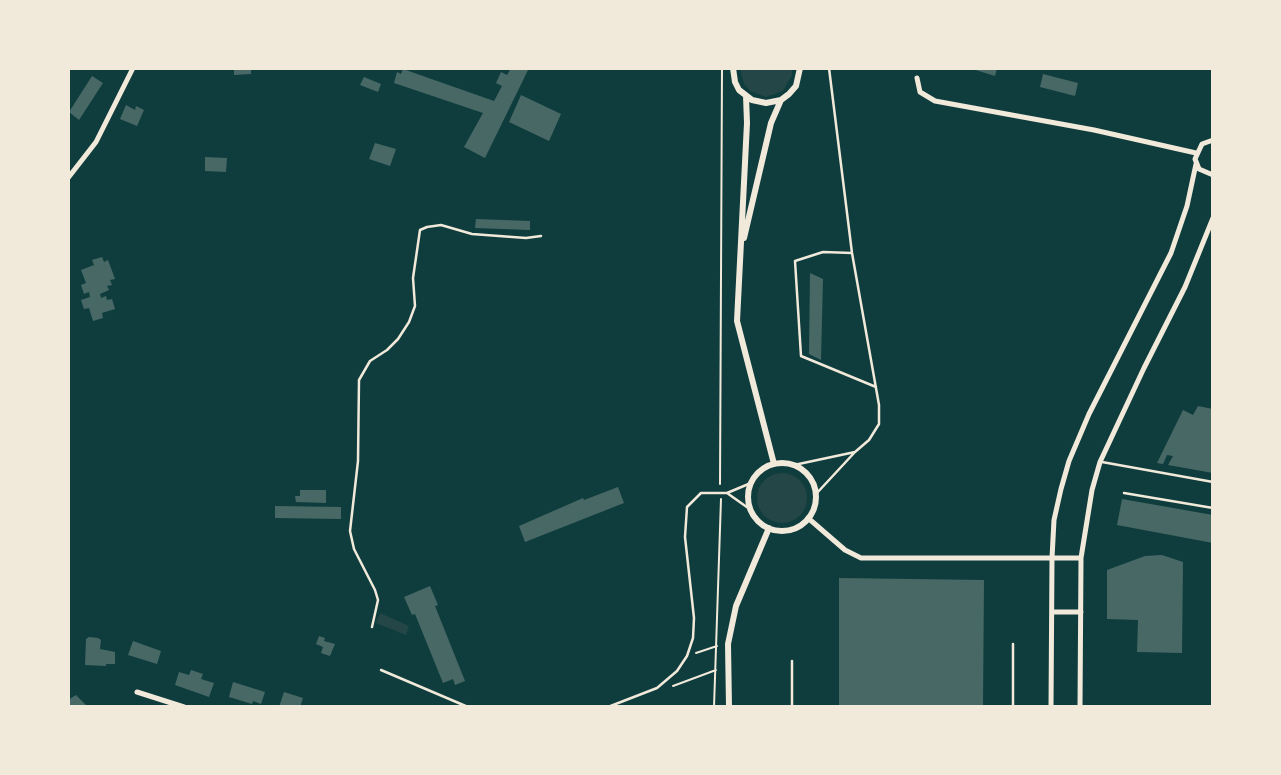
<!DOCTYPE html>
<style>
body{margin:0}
#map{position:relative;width:1281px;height:775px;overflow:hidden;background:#0f3d3e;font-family:"Source Sans 3",sans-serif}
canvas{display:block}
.frame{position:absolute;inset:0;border:70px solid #f1e9da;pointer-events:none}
</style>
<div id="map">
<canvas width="1281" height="775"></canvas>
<div class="frame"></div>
</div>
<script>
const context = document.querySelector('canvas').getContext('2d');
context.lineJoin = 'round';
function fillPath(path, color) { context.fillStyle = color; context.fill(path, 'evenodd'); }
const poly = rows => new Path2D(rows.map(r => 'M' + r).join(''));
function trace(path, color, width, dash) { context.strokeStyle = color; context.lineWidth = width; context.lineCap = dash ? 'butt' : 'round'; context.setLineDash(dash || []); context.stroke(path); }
fillPath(poly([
 [740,68,792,68,792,75,783,91,766,97,750,91,744,84],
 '757 498a25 25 0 1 1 50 0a25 25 0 1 1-50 0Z',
 [380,613,409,626,406,635,376,623]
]), '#244646');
fillPath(poly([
 [234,68,251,68,251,74,234,75],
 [511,68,529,68,485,158,464,147,483,113,394,83,397,72,401,74,403,69,494,101,502,86,496,83,501,72,507,75],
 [969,68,997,68,995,76],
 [1043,74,1078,83,1075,96,1040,87],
 [92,76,103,83,79,120,69,112],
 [364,77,381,84,378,92,360,85],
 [521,95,561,114,549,141,509,122],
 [126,105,135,110,136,106,144,110,137,126,120,119],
 [375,143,396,149,390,166,369,159],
 [205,157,227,158,226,172,205,171],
 [476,219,530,221,530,230,475,228],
 [102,257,104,262,108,260,115,279,110,280,112,285,107,286,109,290,100,294,101,298,106,296,107,300,112,299,115,309,102,313,103,318,93,321,89,308,84,309,81,300,90,297,89,292,84,294,81,285,86,283,81,270,94,265,92,260],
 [810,273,823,279,821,360,809,354],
 [1198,406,1213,409,1213,473,1168,465,1173,456,1167,455,1163,464,1157,463,1183,410,1193,415],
 [618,487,624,503,525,542,519,526,583,498,584,500],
 [300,490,326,490,326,503,296,502,295,496,300,496],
 [1122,499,1213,515,1213,543,1117,525],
 [275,506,341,507,341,519,275,518],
 [1162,555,1183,562,1182,653,1137,652,1138,620,1107,619,1107,570,1145,556],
 [839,578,984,580,983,707,839,707],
 [430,586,438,605,435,606,465,681,455,685,453,679,443,683,415,614,412,615,404,597],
 [319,636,325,638,324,641,335,644,330,656,321,653,323,647,316,644],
 [89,637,98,638,101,640,100,649,115,652,115,664,106,664,106,666,85,665,86,639],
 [133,641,161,651,157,664,128,655],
 [191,670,203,674,201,679,214,683,209,697,175,685,179,672,189,675],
 [233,682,265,692,261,704,253,701,252,704,229,697],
 [284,692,303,698,300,707,279,707],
 [76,695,86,705,85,707,68,707,68,700]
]), '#486865');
trace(poly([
 [720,484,722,68],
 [696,653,717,646],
 [673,686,716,670],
 [714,707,721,499]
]), '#f1e9da', 2);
trace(poly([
 [852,253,823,252,795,261,801,356,876,387],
 [1102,462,1213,482],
 [794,465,855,452],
 [727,493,751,510],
 [1124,493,1213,508],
 [816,494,855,452,869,440,879,424,879,405,852,253,829,68],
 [372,627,378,600,375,590,354,549,350,531,358,461,359,380,370,361,387,350,398,339,409,322,415,306,413,278,420,230,427,227,441,225,472,234,526,238,541,236],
 [1013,644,1013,707],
 [381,670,468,707],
 [608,707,657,688,677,671,687,656,693,638,694,618,685,537,687,507,701,493,727,493,751,483],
 [792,707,792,661]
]), '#f1e9da', 2.5);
trace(poly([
 [917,78,920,92,935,101,1094,130,1196,153],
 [1213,140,1202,144,1195,159,1199,169,1213,175],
 [68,178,96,142,133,68],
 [808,518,845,550,861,558,1081,558],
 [1052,612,1081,612],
 [137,692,184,707],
 [1051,707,1052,558,1054,520,1061,489,1069,461,1089,414,1171,253,1187,206,1196,164],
 [1080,707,1081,558,1092,490,1100,462,1144,368,1185,287,1213,218]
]), '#f1e9da', 5);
trace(poly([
 [733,68,735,82,739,90,752,100,766,103,781,100,789,94,796,86,800,68],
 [746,96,747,123,737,321,774,464],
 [744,238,771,123,781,100],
 '748 497a34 34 0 1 1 68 0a34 34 0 1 1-68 0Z',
 [729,707,728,644,736,606,769,528]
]), '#f1e9da', 6);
</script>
